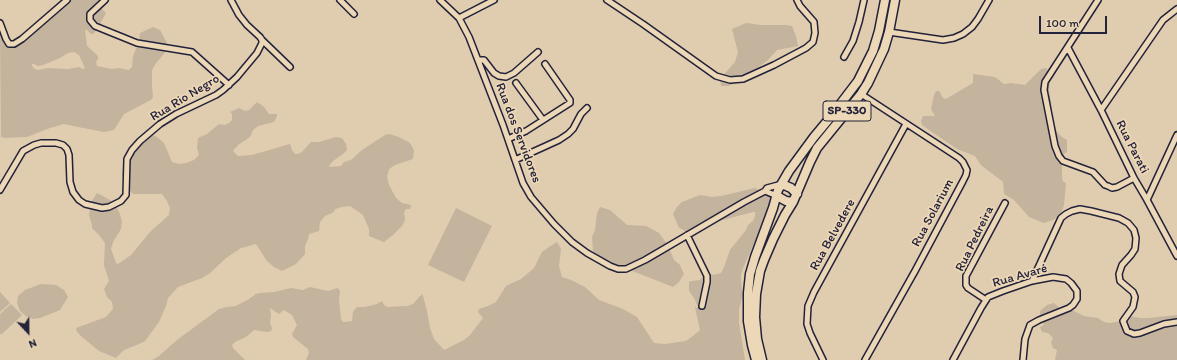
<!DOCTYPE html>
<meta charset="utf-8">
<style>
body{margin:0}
#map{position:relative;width:1177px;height:360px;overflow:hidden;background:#e0ccae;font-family:Itim,sans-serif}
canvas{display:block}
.north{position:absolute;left:8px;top:312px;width:40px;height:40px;-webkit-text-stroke:3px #ecd7b6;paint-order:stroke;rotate:158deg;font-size:11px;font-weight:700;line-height:16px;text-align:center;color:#22223b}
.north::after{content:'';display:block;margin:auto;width:14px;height:18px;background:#22223b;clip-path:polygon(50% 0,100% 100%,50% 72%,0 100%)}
.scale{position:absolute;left:1039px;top:16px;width:68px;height:18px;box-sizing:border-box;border:2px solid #22223b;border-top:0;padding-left:5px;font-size:12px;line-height:14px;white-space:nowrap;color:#22223b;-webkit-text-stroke:3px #ecd7b6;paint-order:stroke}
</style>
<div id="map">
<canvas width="1177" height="360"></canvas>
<div class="north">N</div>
<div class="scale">100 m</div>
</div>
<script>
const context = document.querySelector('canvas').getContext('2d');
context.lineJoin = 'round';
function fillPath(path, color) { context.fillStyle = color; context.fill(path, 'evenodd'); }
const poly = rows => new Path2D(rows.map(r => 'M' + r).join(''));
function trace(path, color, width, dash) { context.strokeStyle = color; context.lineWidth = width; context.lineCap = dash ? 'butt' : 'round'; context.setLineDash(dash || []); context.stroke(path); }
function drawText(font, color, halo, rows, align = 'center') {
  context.font = font + ' Itim,sans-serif'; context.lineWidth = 3.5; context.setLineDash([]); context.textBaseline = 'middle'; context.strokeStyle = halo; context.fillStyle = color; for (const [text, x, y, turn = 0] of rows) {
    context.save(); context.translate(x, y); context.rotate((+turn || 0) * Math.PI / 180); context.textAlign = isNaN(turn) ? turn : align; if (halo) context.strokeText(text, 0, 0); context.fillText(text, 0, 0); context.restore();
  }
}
fillPath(poly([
 [62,0,110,0,100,4,101,8,106,13,96,31,93,34,91,34,87,30,85,30,87,46,98,56,98,59,96,62,97,66,111,69,119,68,128,70,130,69,132,67,133,56,139,41,140,33,153,27,160,30,167,43,167,50,156,63,152,70,152,86,153,97,151,100,124,114,114,130,104,132,73,126,64,124,50,128,27,137,5,138,1,137,0,31,8,39,16,41,31,36,36,31,46,17],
 [74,52,79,55,85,68,83,69,79,67,68,69,48,68,38,70,35,69,32,66,32,64,34,64,38,66,43,65,60,58,68,53],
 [746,23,761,25,785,25,792,26,796,36,798,46,777,50,767,61,761,65,756,71,745,80,728,86,721,86,720,79,735,62,738,52,732,29],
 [1046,68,1048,70,1050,73,1049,92,1051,101,1053,123,1057,132,1062,137,1067,140,1067,152,1064,154,1062,162,1062,177,1063,182,1066,183,1064,205,1061,214,1053,220,1044,223,1029,217,1014,200,1004,194,1003,182,981,165,975,156,957,149,922,125,921,121,923,116,935,116,931,109,934,95,936,91,939,91,943,98,946,99,973,83,973,74,995,77,1004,84,1011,83,1025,85,1041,69],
 [257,102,264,107,269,114,277,114,277,116,274,122,258,126,253,130,250,137,238,145,233,151,238,156,252,155,290,144,292,150,295,154,298,154,302,152,311,142,319,142,336,137,342,138,346,144,347,150,343,154,333,161,329,166,329,167,341,166,344,162,351,160,362,150,385,135,389,134,399,137,410,143,414,150,413,159,395,165,389,169,387,177,389,185,396,198,402,203,411,205,410,209,407,209,405,210,404,213,405,220,402,226,393,235,384,242,369,236,369,229,363,215,356,210,350,206,342,207,335,209,334,212,325,216,320,222,319,231,309,234,308,239,305,246,305,254,296,264,282,271,274,267,267,261,256,244,241,248,226,258,210,273,202,278,178,287,168,298,166,306,159,322,145,341,139,344,124,350,116,358,99,351,82,337,77,332,76,328,106,317,113,309,112,302,107,297,104,289,109,281,104,265,105,243,99,235,92,228,92,225,89,215,92,201,97,193,110,200,116,206,120,214,122,222,121,229,113,242,111,249,116,263,118,264,131,255,150,232,169,215,170,208,167,201,162,194,133,194,124,183,122,174,124,159,131,146,142,137,150,134,157,137,164,143,172,162,179,164,186,163,194,160,199,155,197,148,198,138,207,134,219,124,225,125,229,123,232,120,232,114,230,112,239,108,245,111,249,110],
 [755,188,769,195,771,201,769,209,744,266,741,274,741,282,743,295,739,309,739,323,745,360,306,360,309,353,308,349,293,337,292,334,297,325,292,315,284,310,279,314,270,308,271,315,270,323,272,328,271,331,267,332,254,330,246,337,235,342,232,345,233,348,245,360,152,360,159,356,177,340,219,309,227,307,236,306,249,299,256,294,260,293,274,292,291,288,303,290,310,287,328,291,338,288,340,291,339,301,341,319,342,321,344,322,352,321,353,312,357,307,365,307,377,304,382,301,384,305,387,307,408,306,413,304,422,294,423,296,427,311,430,328,434,339,444,350,464,340,470,335,483,318,478,312,479,309,488,306,496,302,506,286,521,279,527,274,534,268,542,252,549,247,557,242,561,249,559,266,562,277,571,280,585,287,599,300,623,309,637,317,654,343,665,344,686,341,693,336,700,330,695,307,697,308,698,307,694,298,689,291,689,282,692,281,700,280,706,273,713,275,721,273,724,267,730,250,746,230,748,225,753,221,755,216,755,212,753,212,715,222,693,231,686,231,679,228,673,214,677,207,682,202,700,195,712,197,721,196],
 [600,207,610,210,627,225,646,226,659,233,667,244,674,260,680,265,684,274,679,282,673,287,597,257,593,251,592,237,595,230,597,213],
 [456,208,492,226,464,282,428,265],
 [41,284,56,285,64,290,68,297,60,310,40,318,33,319,26,316,20,311,17,303,18,296,25,290],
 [0,292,10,303,0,312],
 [1054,303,1061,309,1065,310,1074,311,1084,316,1098,318,1104,322,1110,323,1121,321,1125,323,1127,321,1129,316,1140,318,1148,318,1177,315,1177,360,1055,360,1057,350,1053,348,1051,342,1053,338,1048,333,1042,332,1040,327,1044,325,1040,318,1040,311,1047,305],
 [11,304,22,315,1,335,0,333,0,314]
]), '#c4b39d');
const street = poly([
 [105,0,90,14,90,20,95,26,137,43,192,52,229,85],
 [231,0,239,15,247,25,260,37,262,40,290,67],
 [340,0,354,14],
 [440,0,459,18,469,37,503,125,523,183,531,197,554,224,572,242,587,253,610,266,618,269,626,269,645,260,744,202,765,191,767,188,782,184],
 [607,0,643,24,716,76,730,80,743,79,774,65,806,48,813,42,815,33,814,22,800,6,797,0],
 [1098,0,1045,82,1044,90,1055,146,1059,156,1063,161,1093,172,1105,185,1108,186,1112,188,1117,187,1134,178],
 [459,18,494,0],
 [0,23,6,39,9,44,14,44,22,39,67,0],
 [889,32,943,40,954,38,963,34,972,27,978,19,989,0],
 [1068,48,1101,110,1134,178,1147,200,1177,256],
 [844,57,853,41,859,22,864,0],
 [479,60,484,60,494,73,499,76,506,77,514,73,538,52],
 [516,83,543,120],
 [861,94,959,158,963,162,967,170,966,175,963,181,915,271,865,360],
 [1101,110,1163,20,1177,9],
 [508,139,526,131,570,103,570,100,545,64],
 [515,160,559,140,568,134,573,129,581,114,587,108],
 [0,190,23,151,34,145,41,143,56,143,63,145,67,149,69,155,70,182,73,192,79,200,85,204,102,208,109,207,121,201,126,195,127,159,132,150,140,141,160,124,176,114,216,95,223,90,237,77,257,53,262,43,262,40],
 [765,191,777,196],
 [1147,200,1177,135],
 [687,235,707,276,707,282,702,306],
 [1032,281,1061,218,1066,214,1072,211,1080,209,1091,211,1119,218,1128,223,1134,230,1136,238,1135,249,1131,255,1122,265,1119,274,1120,281,1133,292,1135,297,1133,307,1123,321,1127,331,1134,334,1140,333,1164,324,1177,322],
 [986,300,968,288,966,285,966,276,1005,203],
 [823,360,810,333,807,324,808,306,814,292,906,124],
 [953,360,981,308,988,297,1003,291,1032,281,1053,277,1066,279,1071,283,1077,291,1077,299,1073,305,1069,308,1039,320,1030,325,1025,339,1023,360]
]);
const primary = poly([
 [782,184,791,188,797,194],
 [777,196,786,201,793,202],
 [756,360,752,345,748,321,748,293,750,274,755,257,773,208,778,190,789,171,814,137,829,119,858,81,873,51,879,31,885,0],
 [762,360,757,339,755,317,756,294,760,271,764,260,773,239,785,215,793,202,810,162,817,148,861,94,868,83,884,49,889,32,895,0]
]);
trace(street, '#22223b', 8);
trace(primary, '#22223b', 11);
trace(street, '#ecd7b6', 5);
trace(primary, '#ecd7b6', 8);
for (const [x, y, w] of [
 [847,111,48]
]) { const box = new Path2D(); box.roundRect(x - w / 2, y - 10, w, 20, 3); context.fillStyle = '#ecd7b6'; context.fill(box); trace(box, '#22223b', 1); }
drawText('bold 12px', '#22223b', null, [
 ["SP-330",847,111]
]);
drawText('13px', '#22223b', '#ecd7b6', [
 ["Rua Rio Negro",185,98,-31],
 ["Rua dos Servidores",518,133,69],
 ["Rua Parati",1132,147,63],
 ["Rua Solarium",933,213,-62],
 ["Rua Belvedere",833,235,-61],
 ["Rua Pedreira",975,239,-64],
 ["Rua Avaré",1020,276,-16]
]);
</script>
